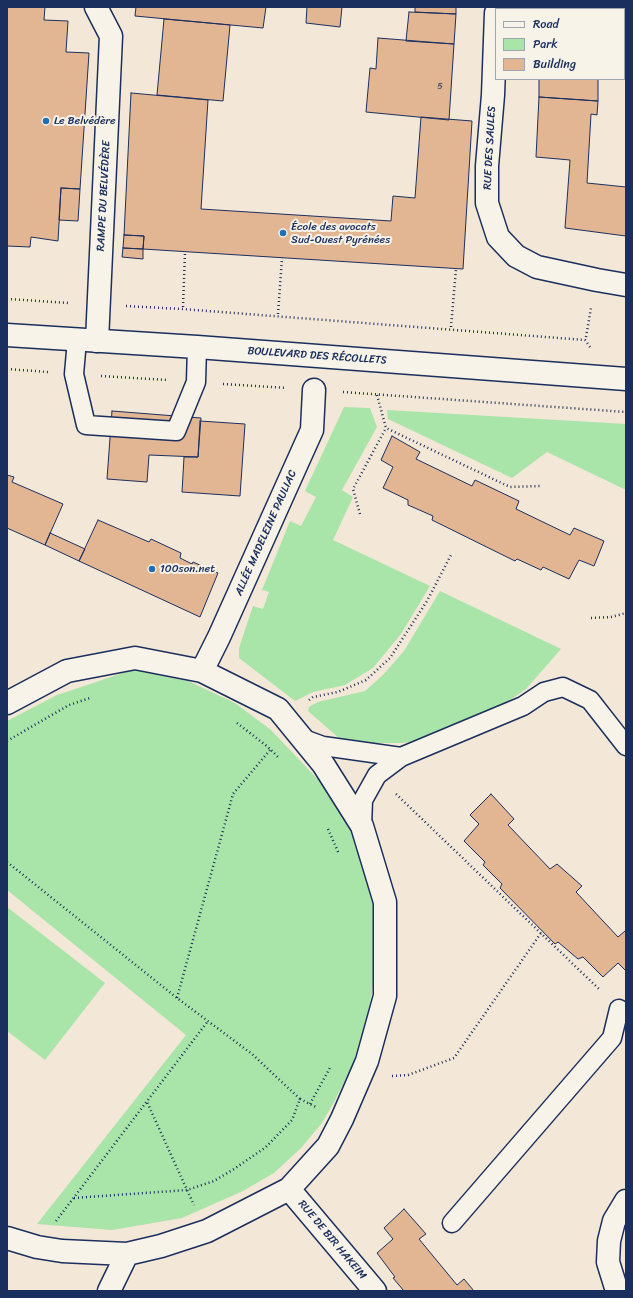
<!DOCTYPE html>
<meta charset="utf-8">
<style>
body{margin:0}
#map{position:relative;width:633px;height:1298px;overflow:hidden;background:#f3e7d7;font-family:Sriracha,sans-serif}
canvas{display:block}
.frame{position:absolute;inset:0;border:8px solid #1b2f5e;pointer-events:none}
.legend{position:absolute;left:495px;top:8px;width:130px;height:72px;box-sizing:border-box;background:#f7f3e8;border:1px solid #9fa5b1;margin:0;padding:5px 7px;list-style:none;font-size:12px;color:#1b2f5e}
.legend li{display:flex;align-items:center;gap:8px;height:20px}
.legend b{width:20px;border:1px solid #9fa5b1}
</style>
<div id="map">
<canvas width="633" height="1298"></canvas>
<div class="frame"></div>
<ul class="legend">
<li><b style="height:5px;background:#f7f3e8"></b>Road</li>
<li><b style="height:11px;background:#a9e4a9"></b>Park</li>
<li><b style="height:11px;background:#e3b693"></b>Building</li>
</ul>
</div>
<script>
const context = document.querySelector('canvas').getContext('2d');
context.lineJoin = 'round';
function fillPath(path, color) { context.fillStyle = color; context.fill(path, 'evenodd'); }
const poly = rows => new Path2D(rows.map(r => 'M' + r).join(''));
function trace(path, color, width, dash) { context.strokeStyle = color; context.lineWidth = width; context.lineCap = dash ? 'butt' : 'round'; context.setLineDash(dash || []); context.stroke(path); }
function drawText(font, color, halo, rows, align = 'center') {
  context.font = font + ' Sriracha,sans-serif'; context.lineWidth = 4; context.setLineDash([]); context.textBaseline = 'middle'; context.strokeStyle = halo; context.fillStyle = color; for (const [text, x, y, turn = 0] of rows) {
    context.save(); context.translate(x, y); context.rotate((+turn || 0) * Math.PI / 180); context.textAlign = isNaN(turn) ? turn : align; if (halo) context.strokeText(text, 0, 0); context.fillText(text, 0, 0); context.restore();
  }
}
fillPath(poly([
 [344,407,370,408,377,427,342,490,353,497,333,540,430,586,401,634,373,668,345,685,313,692,295,701,239,658,239,648,253,606,263,609,269,592,262,590,290,521,301,526,316,497,305,491],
 [387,410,626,424,626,490,547,452,512,478,388,419],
 [440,591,561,649,526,689,487,716,427,740,401,743,369,743,340,739,308,711,309,707,318,702,365,691,383,675,404,651],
 [132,670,188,681,235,703,271,730,325,787,357,842,376,906,376,964,372,993,366,1021,352,1066,334,1102,322,1123,301,1148,274,1173,243,1191,182,1218,112,1230,37,1224,186,1035,7,890,7,721,57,695],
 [7,907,105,983,45,1060,7,1031]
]), '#a9e4a9');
const building = poly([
 [7,7,45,7,44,20,68,21,66,52,89,53,80,189,61,188,58,241,31,237,30,247,7,246,7,7],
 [136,7,266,7,263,28,135,16,136,7],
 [307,7,342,7,340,27,306,23,307,7],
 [415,7,456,7,456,14,415,12,415,7],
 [527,7,559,7,559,9,527,9,527,7],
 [409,12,456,14,454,44,406,41,409,12],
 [164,19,230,25,223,101,157,95,164,19],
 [378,38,454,44,449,120,366,112,370,68,376,69,378,38],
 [539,79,598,79,598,101,539,97,539,79],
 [131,93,208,100,201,209,391,221,393,196,415,198,421,117,472,121,463,269,143,249,144,236,124,235,131,93],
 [539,97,598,101,597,115,591,114,587,183,626,187,626,236,565,228,570,160,536,157,539,97],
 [61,188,80,189,78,221,59,220,61,188],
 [124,235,144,236,143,249,123,248,124,235],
 [123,248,143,249,143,259,122,257,123,248],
 [112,411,201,418,198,457,149,455,147,482,107,479,112,411],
 [200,421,245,424,240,496,182,492,184,457,198,457,200,421],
 [392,436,420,452,416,459,472,486,475,480,519,501,516,509,570,535,574,528,604,541,594,566,579,560,569,579,543,567,541,570,517,559,515,561,432,520,433,516,408,505,408,500,383,488,393,467,381,460,392,436],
 [7,475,14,477,12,482,63,504,45,545,7,528,7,475],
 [98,520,149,542,151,539,181,553,180,558,192,564,193,562,218,573,200,617,79,561,98,520],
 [50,533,85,549,79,561,45,545,50,533],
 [491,794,514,819,508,825,550,869,557,864,582,886,576,892,618,937,625,931,626,932,626,971,618,963,603,977,583,957,578,959,558,942,555,944,500,888,502,884,483,865,485,862,464,841,479,824,470,815,491,794],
 [404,1209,426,1234,419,1239,457,1285,464,1279,474,1291,404,1291,393,1278,395,1277,377,1253,393,1239,384,1228,404,1209]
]);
fillPath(building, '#e3b693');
trace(building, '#1b2f5e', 1);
const lane = poly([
 [77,340,74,374,86,425,176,431,196,382,197,347],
 [301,738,323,746,401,757],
 [362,826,363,800,377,775,401,757,523,706,544,692,563,687,590,700,626,746],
 [452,1223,612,1038,619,1009]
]);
const street = poly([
 [96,7,111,36,97,341],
 [496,13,493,95,487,166,487,203,498,237,516,256,537,267,597,280,626,285],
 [202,671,219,637,312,430,314,390],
 [7,703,67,671,135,658,202,671,278,709,323,764,362,826,385,902,385,996,367,1061,342,1119,328,1146,289,1189,207,1231,161,1246,127,1254,62,1251,37,1247,7,1238],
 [289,1189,375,1291],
 [109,1291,127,1254],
 [617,1291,608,1262,609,1241,614,1221,626,1201]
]);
const secondary = poly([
 [7,335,197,347,626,379]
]);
trace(lane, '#1b2f5e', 21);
trace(street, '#1b2f5e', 25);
trace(secondary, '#1b2f5e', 25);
trace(poly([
 [7,299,69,303],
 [126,306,182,309,585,340,590,347],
 [183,307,185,252],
 [278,314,282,258],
 [451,327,456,269],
 [586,337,591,308],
 [7,369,48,372],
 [101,376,168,380],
 [223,384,286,388],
 [343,392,626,412],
 [377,395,386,428,510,487,540,486],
 [360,514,353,489,386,428],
 [591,618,611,617,626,613],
 [309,700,313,697,338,692,366,680,390,658,427,601,451,555],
 [237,723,268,747,278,757],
 [7,741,69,705,90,698],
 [396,794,600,990],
 [328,829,339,854],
 [7,862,177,998,252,1054,300,1099,292,1120,266,1147,234,1169,214,1181,187,1190,194,1205],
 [177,998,233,794,270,750],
 [392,1076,408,1075,454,1058,541,933],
 [300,1099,316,1107],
 [310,1104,331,1066],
 [74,1198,187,1190,147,1102],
 [56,1221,208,1021]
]), '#1b2f5e', 2.5, [1, 3]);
trace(lane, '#f7f3e8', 18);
trace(street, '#f7f3e8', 22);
trace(secondary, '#f7f3e8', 22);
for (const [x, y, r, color] of [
 [46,121,4,"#1f6fb2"],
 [283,233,4,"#1f6fb2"],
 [152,569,4,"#1f6fb2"]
]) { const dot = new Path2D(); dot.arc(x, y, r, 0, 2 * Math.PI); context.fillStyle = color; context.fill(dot); trace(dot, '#f7f3e8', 1.5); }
drawText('9px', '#4d516b', null, [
 ["5",440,87]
]);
drawText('11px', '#1b2f5e', '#f7f3e8', [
 ["Le Belvédère",54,121],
 ["École des avocats",291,227],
 ["Sud-Ouest Pyrénées",291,240],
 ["100son.net",160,569]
], 'left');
drawText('11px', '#1b2f5e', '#f7f3e8', [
 ["RUE DES SAULES",490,148,-87],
 ["RAMPE DU BELVÉDÈRE",104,196,-87],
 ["BOULEVARD DES RÉCOLLETS",317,356,4],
 ["ALLÉE MADELEINE PAULIAC",266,533,-66],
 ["RUE DE BIR HAKEIM",332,1240,50]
]);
</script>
